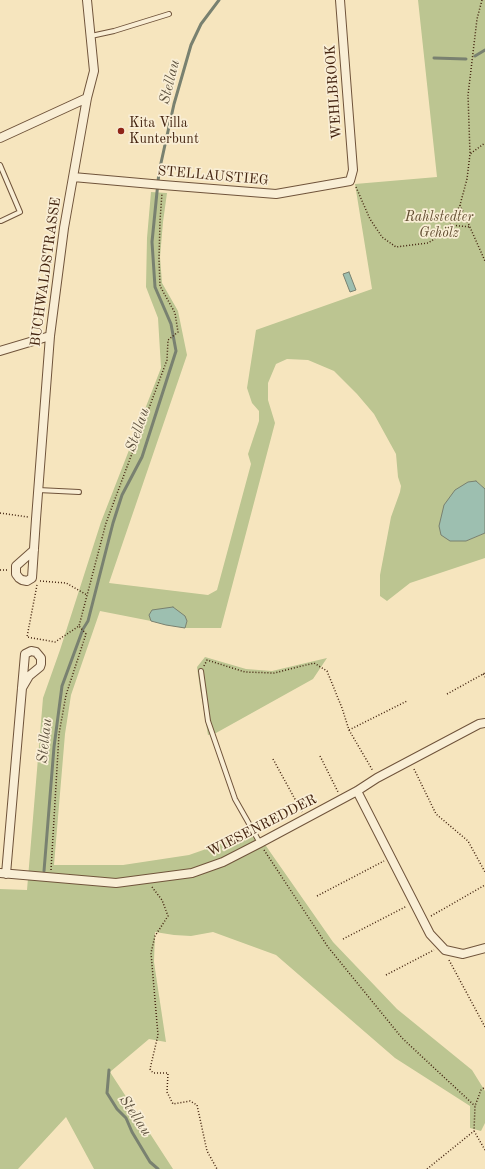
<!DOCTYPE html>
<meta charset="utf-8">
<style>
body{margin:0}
canvas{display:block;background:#f6e5be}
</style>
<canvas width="485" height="1169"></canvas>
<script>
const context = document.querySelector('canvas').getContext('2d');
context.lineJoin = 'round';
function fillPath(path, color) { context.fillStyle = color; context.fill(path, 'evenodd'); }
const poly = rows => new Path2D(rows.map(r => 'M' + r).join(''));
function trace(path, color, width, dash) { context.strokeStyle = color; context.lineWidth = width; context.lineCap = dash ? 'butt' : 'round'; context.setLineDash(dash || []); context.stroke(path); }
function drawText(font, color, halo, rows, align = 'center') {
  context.font = font + ' "Old Standard TT",serif'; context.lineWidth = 3.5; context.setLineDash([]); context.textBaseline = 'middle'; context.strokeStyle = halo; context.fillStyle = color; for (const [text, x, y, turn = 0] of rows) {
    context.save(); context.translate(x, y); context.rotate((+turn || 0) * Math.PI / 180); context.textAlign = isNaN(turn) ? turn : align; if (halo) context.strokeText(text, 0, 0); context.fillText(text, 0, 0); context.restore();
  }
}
fillPath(poly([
 [418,0,485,0,485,489,476,481,466,541,485,533,485,558,410,583,387,601,380,596,380,575,391,517,400,492,401,486,398,477,396,454,374,414,357,394,334,371,308,360,287,359,276,364,268,383,268,400,275,423,221,628,185,628,187,621,149,615,151,621,100,611,71,695,65,734,54,865,123,865,189,855,249,834,266,846,333,942,397,1009,472,1070,485,1091,485,1123,481,1131,470,1128,470,1106,395,1058,276,955,213,932,191,936,174,935,155,932,154,962,166,1042,149,1039,110,1072,173,1169,94,1169,66,1117,18,1169,0,1169,0,889,27,890,43,698,60,650,101,522,161,368,158,318,146,287,147,238,151,192,167,193,163,222,160,257,162,283,178,311,187,355,109,583,208,595,217,590,251,464,248,454,259,421,259,411,252,403,247,388,256,330,372,289,355,184,437,177],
 [205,657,246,669,272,671,327,658,313,679,216,733,208,735,200,688,197,667]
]), '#bcc591');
const water = poly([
 [349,272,356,290,350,292,343,274,349,272],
 [476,481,485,489,485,533,466,541,450,541,441,535,439,526,444,505,455,490,468,482,476,481],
 [173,607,185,616,187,621,185,628,166,625,151,621,149,615,152,610,173,607]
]);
fillPath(water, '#9dbfb0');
trace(water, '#798170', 1);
trace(poly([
 [475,56,485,50],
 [434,58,466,59],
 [44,871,54,747,62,686,83,629,88,621,113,523,122,495,142,457,176,351,171,324,155,287,152,242,159,172,174,104,191,45,201,24,219,0],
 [109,1070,107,1093,117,1109,126,1118,132,1132,150,1162,158,1169]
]), '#798170', 3);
const lane = poly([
 [91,36,114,31,169,14],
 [0,165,20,212,1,221],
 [38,490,79,492],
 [201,671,208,721,235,799,260,843]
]);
const street = poly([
 [0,138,87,98],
 [73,177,163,185,276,194,350,181,353,170,340,0],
 [0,351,50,336],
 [34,550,16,566,16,574,19,578,22,580,27,581,32,578,36,519,50,336,64,228,87,98,94,71,87,0],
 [357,791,430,934,445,950,463,954,485,948],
 [0,873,116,883,192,873,223,862,260,843,357,791,377,778,479,724,485,723],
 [6,874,22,688,25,654,31,651,36,652,41,658,41,664,40,667,29,676,22,688]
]);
trace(lane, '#70543b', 6);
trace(street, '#70543b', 10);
trace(poly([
 [482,0,477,19,468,95,470,154,485,143],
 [356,187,370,219,382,237,396,247,428,243,439,236,450,225,460,205,467,179,470,154],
 [460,205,485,261],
 [450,225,470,227],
 [0,513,28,517],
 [0,570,8,570],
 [40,581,66,583,87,595],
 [37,585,27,637,55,642,79,626,106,523,167,360,168,340,178,332,175,313,160,286,159,259,160,221,162,193],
 [204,666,207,660,245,672,274,673,314,663,327,671,342,708,349,730,373,771],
 [483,674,485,677],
 [447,694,485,673],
 [349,730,407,701],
 [320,756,338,792],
 [273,759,302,812],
 [414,769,436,814,468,841,485,872],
 [264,850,328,947,402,1038,475,1106],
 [51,870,59,734,66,695,86,634,79,626],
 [152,887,162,900,168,916,155,936,151,953,158,1035,150,1069,153,1073,168,1073,167,1092,173,1104,190,1101,197,1105,207,1151,217,1169],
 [317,896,384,861],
 [431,916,485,885],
 [343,939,407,906],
 [449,960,485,1027],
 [386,975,434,950],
 [474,1131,485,1150],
 [427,1169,474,1131,475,1106,481,1090,485,1087]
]), '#43230f', 1.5, [1, 2]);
trace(lane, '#f9eed5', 4);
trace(street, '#f9eed5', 8);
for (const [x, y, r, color] of [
 [121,131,4,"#8f2418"]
]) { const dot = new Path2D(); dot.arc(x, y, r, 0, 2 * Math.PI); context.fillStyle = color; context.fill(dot); trace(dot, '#f9eed5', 1.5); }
drawText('14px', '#43230f', '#f9eed5', [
 ["WEHLBROOK",334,92,-94],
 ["STELLAUSTIEG",213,176,5],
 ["BUCHWALDSTRASSE",46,272,-82],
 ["WIESENREDDER",262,826,-27]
]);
drawText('14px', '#43230f', '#f9eed5', [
 ["Kita Villa",129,123],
 ["Kunterbunt",129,139]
], 'left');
drawText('italic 14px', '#614c30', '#f9eed5', [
 ["Rahlstedter",439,217],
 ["Gehölz",439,233]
]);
drawText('italic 15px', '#5e523f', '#f9eed5', [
 ["Stellau",170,82,-76],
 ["Stellau",138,430,-71],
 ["Stellau",45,741,-84],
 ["Stellau",135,1116,56]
]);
</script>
